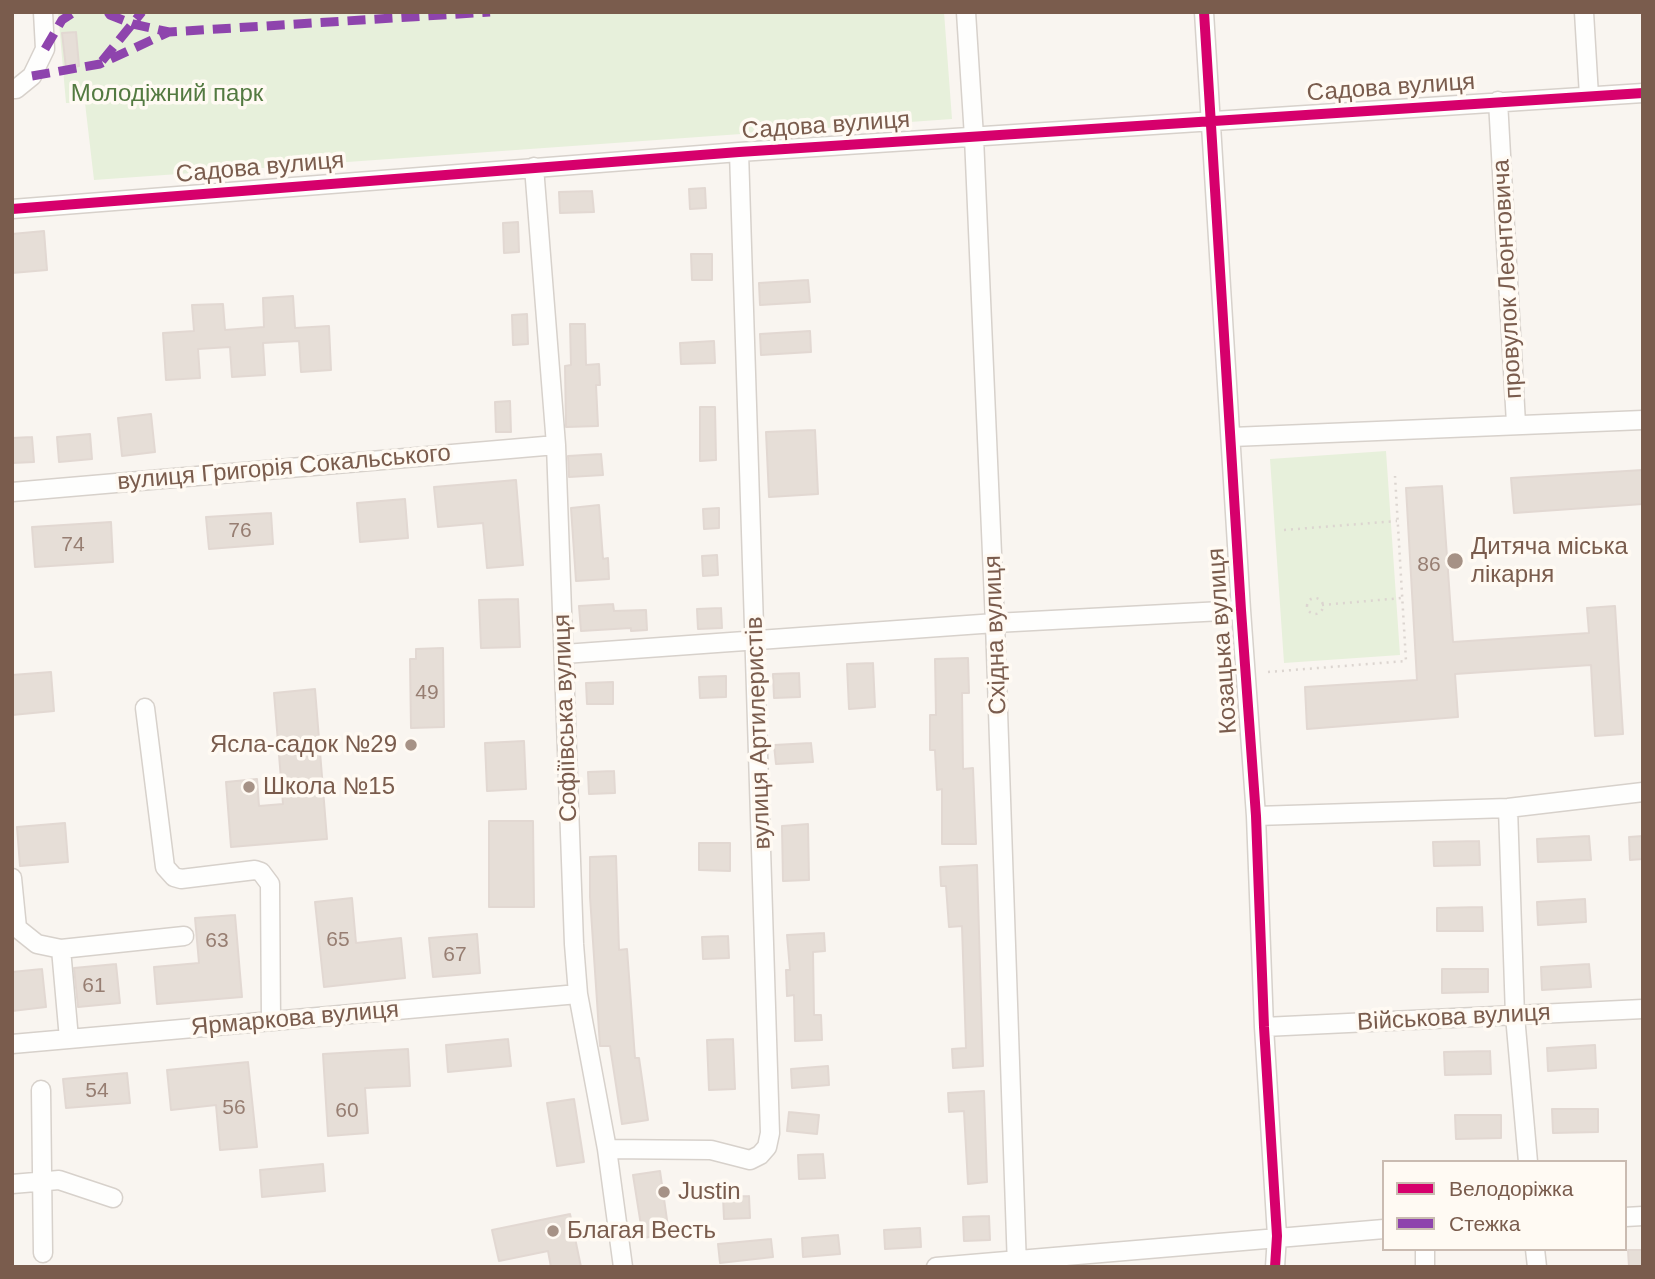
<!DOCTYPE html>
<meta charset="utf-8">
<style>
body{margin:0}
#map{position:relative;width:1655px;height:1279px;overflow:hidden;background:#f9f5f0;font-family:Arial,sans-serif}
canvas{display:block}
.frame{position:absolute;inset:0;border:14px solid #7a5c4d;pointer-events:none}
.legend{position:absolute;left:1382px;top:1160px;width:245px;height:91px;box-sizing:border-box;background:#fffaf3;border:2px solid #cabbb1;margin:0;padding:9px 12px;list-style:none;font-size:21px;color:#7a5c4d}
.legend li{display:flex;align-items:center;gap:14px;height:35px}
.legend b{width:35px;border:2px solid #cabbb1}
</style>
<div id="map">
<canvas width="1655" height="1279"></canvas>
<div class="frame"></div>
<ul class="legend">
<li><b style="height:9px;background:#d6006c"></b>Велодоріжка</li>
<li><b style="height:9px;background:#8e44ad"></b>Стежка</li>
</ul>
</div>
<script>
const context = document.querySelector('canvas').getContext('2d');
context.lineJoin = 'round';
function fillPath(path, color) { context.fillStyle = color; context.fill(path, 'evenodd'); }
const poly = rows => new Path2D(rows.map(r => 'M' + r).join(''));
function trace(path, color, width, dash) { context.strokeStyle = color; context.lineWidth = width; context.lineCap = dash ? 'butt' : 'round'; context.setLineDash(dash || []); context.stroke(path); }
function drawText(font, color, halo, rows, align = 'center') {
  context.font = font + ' Arial,sans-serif'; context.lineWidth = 7; context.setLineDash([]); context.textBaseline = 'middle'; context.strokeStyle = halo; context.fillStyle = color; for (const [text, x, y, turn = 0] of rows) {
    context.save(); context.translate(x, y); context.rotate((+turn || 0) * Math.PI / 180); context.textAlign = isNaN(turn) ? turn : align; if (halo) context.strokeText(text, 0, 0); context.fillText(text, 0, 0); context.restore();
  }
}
fillPath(poly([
 [58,12,944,12,952,119,94,180,85,103,66,103],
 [1386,451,1400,655,1284,663,1270,459]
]), '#e7f0db');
const building = poly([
 [76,32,79,66,66,68,62,33,76,32],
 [705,188,706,208,690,209,689,189,705,188],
 [592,191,594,212,560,213,559,192,592,191],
 [518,222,519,252,504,253,503,223,518,222],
 [44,231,47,270,12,273,12,234,44,231],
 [691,254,712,254,712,280,692,280,691,254],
 [808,280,810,302,760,305,759,283,808,280],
 [293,296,295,328,329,326,331,370,301,372,299,341,263,343,265,375,232,377,230,347,198,349,200,378,166,380,163,333,194,331,192,305,223,304,225,330,264,327,263,298,293,296],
 [527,314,528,344,513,345,512,315,527,314],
 [570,324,585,324,586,365,599,364,600,385,596,385,598,426,566,427,565,366,571,365,570,324],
 [810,331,811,352,761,355,760,334,810,331],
 [714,341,715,363,681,364,680,343,714,341],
 [510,401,511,432,496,432,495,402,510,401],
 [700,407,715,407,716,460,700,461,700,407],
 [151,414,155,452,122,456,118,418,151,414],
 [815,430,818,494,769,497,766,432,815,430],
 [90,434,92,459,59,462,57,437,90,434],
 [32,437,34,462,12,463,12,438,32,437],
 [601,454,603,475,569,477,568,456,601,454],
 [1643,470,1643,504,1514,513,1511,478,1643,470],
 [516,480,523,565,487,568,483,523,438,527,434,487,516,480],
 [1442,486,1453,642,1589,633,1587,608,1615,606,1623,734,1595,736,1591,665,1455,674,1458,717,1307,729,1305,687,1417,680,1406,488,1442,486],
 [405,499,408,538,360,542,357,503,405,499],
 [599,505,603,559,608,558,609,579,576,581,571,508,599,505],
 [719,508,719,528,704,529,703,509,719,508],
 [271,513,273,544,209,549,206,517,271,513],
 [111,522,113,562,35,567,32,527,111,522],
 [717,555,718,575,703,576,702,556,717,555],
 [518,599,520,647,481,648,479,600,518,599],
 [613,604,614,611,646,610,647,630,631,631,631,628,581,631,579,606,613,604],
 [721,608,722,628,698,629,697,609,721,608],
 [443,648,444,727,411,728,410,659,416,659,416,649,443,648],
 [968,658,969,693,962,693,963,769,973,768,976,844,942,844,942,789,937,790,935,750,930,750,930,715,936,715,935,659,968,658],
 [873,663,875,707,849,709,847,664,873,663],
 [51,672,54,711,12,715,12,675,51,672],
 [799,673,800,697,774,698,773,674,799,673],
 [726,676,726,697,700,698,699,677,726,676],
 [613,682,613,704,587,704,586,683,613,682],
 [315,689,327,839,231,847,226,782,257,779,259,806,283,804,274,693,315,689],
 [524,741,526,789,487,791,485,743,524,741],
 [811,743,813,762,776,764,774,745,811,743],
 [614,771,615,793,589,794,588,772,614,771],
 [489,821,533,821,534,907,489,907,489,821],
 [65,823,68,862,20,866,17,827,65,823],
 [808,824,809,880,783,881,782,826,808,824],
 [1589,836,1591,860,1538,862,1537,839,1589,836],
 [1643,836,1643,859,1630,860,1629,837,1643,836],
 [1479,841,1480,865,1434,866,1433,842,1479,841],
 [699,843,730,843,730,871,699,870,699,843],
 [616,856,619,950,627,949,635,1058,639,1058,648,1120,622,1124,610,1046,600,1046,590,897,590,857,616,856],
 [977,865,983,1066,953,1068,952,1049,966,1048,962,926,949,927,946,886,941,886,940,867,977,865],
 [352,898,356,943,401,938,405,978,324,987,315,902,352,898],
 [1585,899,1586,922,1538,925,1537,902,1585,899],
 [1482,907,1483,931,1437,931,1437,908,1482,907],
 [235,915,242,997,157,1004,154,967,199,963,195,918,235,915],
 [824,933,825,951,813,952,814,1015,821,1015,822,1040,795,1041,794,995,787,996,786,970,790,970,787,935,824,933],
 [477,934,480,973,433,977,429,938,477,934],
 [728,936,729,958,703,959,702,937,728,936],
 [116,964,120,1003,78,1007,74,968,116,964],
 [1589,964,1591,987,1542,990,1541,967,1589,964],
 [42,969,46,1007,12,1011,12,972,42,969],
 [1442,969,1488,969,1488,992,1442,993,1442,969],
 [508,1039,511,1066,448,1072,446,1045,508,1039],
 [733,1039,735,1089,709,1090,707,1040,733,1039],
 [1595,1045,1596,1068,1548,1071,1547,1048,1595,1045],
 [408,1049,410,1086,365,1088,368,1133,328,1136,323,1054,408,1049],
 [1490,1051,1491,1074,1445,1075,1444,1052,1490,1051],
 [248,1062,257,1147,220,1150,216,1105,171,1110,167,1070,248,1062],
 [828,1066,829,1085,792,1088,791,1069,828,1066],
 [127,1073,130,1103,66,1108,63,1079,127,1073],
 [984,1091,987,1182,968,1184,964,1111,949,1112,948,1093,984,1091],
 [574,1099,584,1162,557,1166,547,1103,574,1099],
 [1552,1109,1598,1109,1598,1132,1553,1133,1552,1109],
 [789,1112,819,1115,817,1134,787,1131,789,1112],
 [1455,1115,1501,1115,1501,1138,1456,1139,1455,1115],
 [823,1154,825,1178,799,1179,798,1155,823,1154],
 [323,1164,325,1191,262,1197,260,1170,323,1164],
 [660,1171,669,1234,643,1238,633,1175,660,1171],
 [749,1196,750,1218,724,1219,723,1197,749,1196],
 [570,1214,581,1267,551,1267,548,1251,499,1261,492,1230,570,1214],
 [989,1216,990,1240,964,1241,963,1217,989,1216],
 [920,1228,921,1247,885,1249,884,1230,920,1228],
 [838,1235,840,1254,803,1257,802,1238,838,1235],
 [771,1239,773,1257,720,1263,718,1244,771,1239],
 [1628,1250,1643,1250,1643,1267,1629,1267,1628,1250]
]);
fillPath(building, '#e6ded7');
trace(building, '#e2d8d2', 2);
const minor = poly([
 [966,12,974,137,995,623,1017,1267],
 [1204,12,1241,610,1256,816,1264,1027,1277,1236,1275,1267],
 [1584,12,1589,96],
 [12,89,16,89,32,76,45,49,43,12],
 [1498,101,1516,424],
 [534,167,556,445,574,944,578,994,607,1149,623,1267],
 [12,209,739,152,1643,93],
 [1232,437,1643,420],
 [12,492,556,445],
 [564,654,995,623,1241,610],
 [145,708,165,867,174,877,181,879,255,870,261,872,270,884,271,1021],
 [1508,808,1515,1016,1528,1162],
 [1256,816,1508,808,1643,792],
 [12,878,17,928,37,944,61,949,184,936],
 [61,949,69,1039],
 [1264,1027,1643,1009],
 [12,1044,578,994],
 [41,1090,43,1253],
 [607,1149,711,1150,750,1160,760,1155,767,1147,770,1133,739,152],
 [12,1184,59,1180,113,1198],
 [1625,1217,1643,1216],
 [1535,1249,1537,1267],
 [936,1267,1384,1229],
 [1425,1267,1425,1249]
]);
trace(minor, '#d7d1cb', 21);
trace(poly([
 [1284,530,1397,521],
 '1307 606a8 8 0 1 1 16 0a8 8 0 1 1-16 0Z',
 [1322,605,1402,598],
 [1268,672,1406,661,1395,476]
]), '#dcd5d0', 2.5, [2, 5]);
trace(minor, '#fefefd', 18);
trace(poly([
 [108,12,110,15,133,24,169,32],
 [45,49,62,20,74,12],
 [102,61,142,12],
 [32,76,100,64,169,32,490,12]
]), '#8e44ad', 9, [18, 9]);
trace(poly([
 [1204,12,1241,610,1256,816,1264,1027,1277,1236,1275,1267],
 [12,209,739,152,1643,93]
]), '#d6006c', 10);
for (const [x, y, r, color] of [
 [1455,561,9,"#a69286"],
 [411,745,7,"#a69286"],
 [249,787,7,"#a69286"],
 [664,1192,7,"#a69286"],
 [553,1231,7,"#a69286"]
]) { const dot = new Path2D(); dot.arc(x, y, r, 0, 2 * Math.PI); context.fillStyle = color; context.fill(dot); trace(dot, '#fffaf3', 2.5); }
drawText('21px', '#977e72', null, [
 ["76",240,531],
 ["74",73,545],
 ["86",1429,565],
 ["49",427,693],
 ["65",338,940],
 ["63",217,941],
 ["67",455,955],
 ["61",94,986],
 ["54",97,1091],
 ["56",234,1108],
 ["60",347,1111]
]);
drawText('24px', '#7a5c4d', '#fffaf3', [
 ["Садова вулиця",1391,88,-4],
 ["Садова вулиця",826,126,-4],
 ["Садова вулиця",260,168,-5],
 ["провулок Леонтовича",1508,279,-93],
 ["вулиця Григорія Сокальського",284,468,-5],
 ["Східна вулиця",996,635,-92],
 ["Козацька вулиця",1223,641,-94],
 ["Софіївська вулиця",566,718,-92],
 ["вулиця Артилеристів",759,733,-92],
 ["Військова вулиця",1454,1018,-3],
 ["Ярмаркова вулиця",295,1019,-5]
]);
drawText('24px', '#537a41', '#fffaf3', [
 ["Молодіжний парк",167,94]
]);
drawText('24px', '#7a5c4d', '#fffaf3', [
 ["Дитяча міська",1471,547],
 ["лікарня",1471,575],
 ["Ясла-садок №29",397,745,"right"],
 ["Школа №15",263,787],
 ["Justin",678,1192],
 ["Благая Весть",567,1231]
], 'left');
</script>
